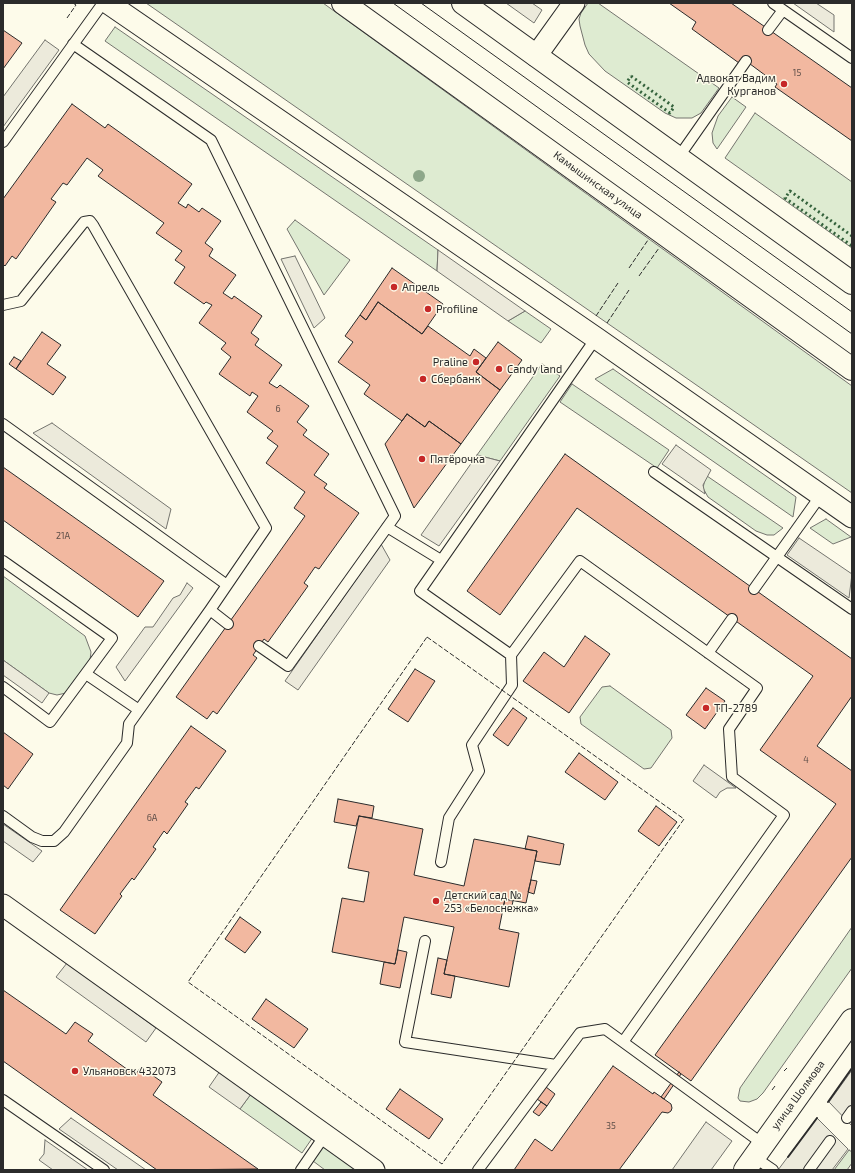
<!DOCTYPE html>
<meta charset="utf-8">
<style>
body{margin:0}
#map{position:relative;width:855px;height:1173px;overflow:hidden;background:#fdfbea;font-family:"Exo 2",sans-serif}
canvas{display:block}
.frame{position:absolute;inset:0;border:4px solid #2b2b2b;pointer-events:none}
</style>
<div id="map">
<canvas width="855" height="1173"></canvas>
<div class="frame"></div>
</div>
<script>
const context = document.querySelector('canvas').getContext('2d');
context.lineJoin = 'round';
function fillPath(path, color) { context.fillStyle = color; context.fill(path, 'evenodd'); }
const poly = rows => new Path2D(rows.map(r => 'M' + r).join(''));
function trace(path, color, width, dash) { context.strokeStyle = color; context.lineWidth = width; context.lineCap = dash ? 'butt' : 'round'; context.setLineDash(dash || []); context.stroke(path); }
function drawText(font, color, halo, rows, align = 'center') {
  context.font = font + ' "Exo 2",sans-serif'; context.lineWidth = 3; context.setLineDash([]); context.textBaseline = 'middle'; context.strokeStyle = halo; context.fillStyle = color; for (const [text, x, y, turn = 0] of rows) {
    context.save(); context.translate(x, y); context.rotate((+turn || 0) * Math.PI / 180); context.textAlign = isNaN(turn) ? turn : align; if (halo) context.strokeText(text, 0, 0); context.fillText(text, 0, 0); context.restore();
  }
}
const green = poly([
 [146,3,323,3,852,386,852,493,146,3],
 [588,3,598,3,719,88,701,113,692,118,676,118,665,113,605,71,589,54,585,45,580,26,579,19,581,13,588,3],
 [115,27,438,250,437,271,105,41,115,27],
 [732,97,746,107,717,149,713,143,712,133,718,116,732,97],
 [755,113,852,182,852,248,725,158,755,113],
 [295,220,350,260,324,295,287,229,295,220],
 [525,311,551,329,541,343,508,321,525,311],
 [542,364,560,376,500,461,477,455,542,364],
 [613,369,796,497,793,517,595,379,613,369],
 [572,384,669,450,657,468,560,402,572,384],
 [707,476,783,528,774,535,767,535,756,531,708,497,703,488,705,479,707,476],
 [826,519,851,537,833,544,810,528,826,519],
 [3,576,85,636,91,652,90,660,66,693,57,695,49,693,3,660,3,576],
 [610,686,671,730,672,738,651,768,644,769,581,724,580,717,602,687,610,686],
 [852,927,852,968,763,1093,757,1099,749,1102,740,1101,738,1098,740,1088,852,927],
 [251,1094,313,1137,302,1153,240,1109,251,1094],
 [323,1147,327,1147,359,1170,325,1170,313,1161,323,1147],
 [849,1150,852,1152,852,1163,847,1170,834,1170,849,1150]
]);
fillPath(green, '#deebd1');
trace(green, '#74746e', 1);
const parking = poly([
 [506,3,532,3,542,10,534,23,506,3],
 [793,3,816,3,834,15,834,32,793,3],
 [45,40,59,50,3,127,3,97,45,40],
 [438,250,525,311,508,321,437,271,438,250],
 [295,256,325,318,314,328,281,259,295,256],
 [52,423,171,509,166,529,33,433,52,423],
 [676,445,711,470,703,485,705,494,662,464,676,445],
 [477,455,500,461,439,546,421,535,477,455],
 [799,538,852,574,849,598,787,555,799,538],
 [381,544,390,560,298,690,285,681,381,544],
 [187,583,193,588,125,681,116,667,145,627,153,627,173,598,180,595,187,583],
 [3,660,49,693,42,703,3,675,3,660],
 [704,765,736,788,727,788,720,792,716,798,693,781,704,765],
 [3,824,42,851,33,862,3,841,3,824],
 [67,963,156,1028,146,1042,56,977,67,963],
 [852,1070,852,1126,829,1102,852,1070],
 [220,1071,251,1094,240,1109,209,1087,220,1071],
 [71,1118,146,1170,118,1170,59,1129,71,1118],
 [817,1118,848,1149,832,1170,778,1170,817,1118],
 [706,1122,732,1141,711,1170,672,1170,706,1122],
 [45,1140,88,1170,53,1170,39,1160,44,1154,45,1140]
]);
fillPath(parking, '#eceadb');
trace(parking, '#74746e', 1);
const building = poly([
 [669,3,731,3,852,88,852,141,775,87,777,84,746,61,739,63,692,29,696,22,669,3],
 [3,30,22,43,3,69,3,30],
 [72,104,105,128,108,124,192,184,178,203,186,208,188,204,199,212,202,208,221,221,205,243,213,249,209,256,236,275,223,293,232,299,234,296,262,316,251,333,259,339,255,345,282,365,269,383,277,388,280,385,309,406,297,422,307,430,303,435,329,454,314,475,327,484,324,488,359,513,319,569,315,567,304,583,308,586,268,642,264,639,253,655,257,658,217,714,213,711,207,719,176,697,305,516,294,508,305,492,266,463,278,446,267,438,273,431,247,412,258,396,252,392,250,396,219,374,231,357,221,349,226,343,199,323,212,305,206,302,204,304,174,283,185,267,175,260,182,251,156,233,164,223,98,176,103,170,87,158,67,185,63,183,51,199,56,202,16,259,12,256,5,266,3,264,3,199,72,104],
 [392,268,443,304,422,334,378,302,366,320,360,315,392,268],
 [378,302,422,334,428,326,470,356,474,349,486,358,476,372,500,390,461,444,429,421,425,427,407,414,402,421,364,394,370,385,338,362,353,342,345,336,360,315,366,320,378,302],
 [42,332,61,345,47,364,66,377,53,395,16,369,42,332],
 [498,342,522,360,500,390,476,372,498,342],
 [14,357,21,361,16,369,9,364,14,357],
 [407,414,425,427,429,421,461,444,414,508,385,444,407,414],
 [565,454,852,659,852,696,817,746,852,771,852,857,691,1081,655,1055,836,804,760,750,813,676,577,508,500,615,467,591,565,454],
 [3,467,164,581,138,617,3,520,3,467],
 [585,636,610,654,569,713,523,681,544,652,564,667,585,636],
 [415,669,435,681,408,722,388,709,415,669],
 [706,688,725,701,705,729,686,715,706,688],
 [513,708,527,718,508,746,493,735,513,708],
 [191,726,226,751,199,789,196,787,185,802,188,804,167,834,164,831,153,847,156,849,134,880,132,878,120,894,122,896,95,934,60,910,191,726],
 [3,732,33,754,8,789,3,785,3,732],
 [579,753,618,782,605,800,565,772,579,753],
 [338,799,374,806,372,818,359,816,356,826,334,822,338,799],
 [656,806,677,822,659,846,638,831,656,806],
 [359,816,423,829,414,875,464,886,474,839,537,851,526,903,505,899,499,929,519,933,509,987,444,974,454,927,404,917,395,964,332,952,342,898,364,902,369,872,348,868,359,816],
 [528,836,564,844,560,865,535,861,537,851,525,849,528,836],
 [531,880,537,881,534,894,528,892,531,880],
 [505,899,513,901,511,911,503,909,505,899],
 [240,917,261,932,245,953,225,939,240,917],
 [398,950,407,952,400,988,380,984,384,962,395,964,398,950],
 [438,958,447,960,444,974,455,976,451,998,431,994,438,958],
 [3,990,66,1034,75,1022,93,1034,88,1041,135,1075,141,1067,162,1082,153,1095,258,1169,157,1170,3,1061,3,990],
 [266,999,308,1029,294,1048,252,1019,266,999],
 [613,1066,653,1094,654,1092,671,1104,672,1108,671,1111,668,1113,662,1112,619,1170,514,1170,535,1139,552,1151,613,1066],
 [679,1072,681,1074,664,1099,661,1097,679,1072],
 [546,1087,555,1094,547,1106,537,1099,546,1087],
 [400,1089,443,1119,429,1139,386,1109,400,1089],
 [541,1102,547,1106,539,1116,533,1112,541,1102]
]);
fillPath(building, '#f2b8a0');
trace(building, '#2b2b2b', 1);
const lane = poly([
 [773,3,783,10],
 [768,30,783,10,852,58],
 [73,44,211,140,395,516,288,666,259,646],
 [3,142,103,3],
 [678,158,746,61],
 [3,305,21,301,84,222,90,221,93,225,266,528,210,610,129,724,127,743,64,832,54,841,42,841,32,837,3,816],
 [3,424,227,585],
 [654,472,852,609],
 [387,527,441,560],
 [3,561,112,638,50,722,3,687],
 [754,589,821,495],
 [210,610,228,624],
 [708,653,732,619],
 [86,674,139,710],
 [441,862,449,818,479,771,472,745,512,685,511,655],
 [425,941,405,1042,556,1065],
 [623,1042,763,1144],
 [3,1100,104,1170],
 [847,1118,852,1111],
 [754,1157,773,1170],
 [301,1170,325,1135],
 [478,1170,580,1033,605,1029,623,1042,784,815,732,777,729,729,757,688,580,561,511,655,420,591,596,338],
 [809,1170,830,1141]
]);
const street = poly([
 [108,3,596,338,852,517],
 [536,56,574,3],
 [3,905,374,1170]
]);
const secondary = poly([
 [745,1170,852,1020]
]);
const primary = poly([
 [343,3,852,369],
 [463,3,852,283]
]);
trace(lane, '#2b2b2b', 12);
trace(street, '#2b2b2b', 23);
trace(secondary, '#2b2b2b', 24);
trace(primary, '#2b2b2b', 24);
trace(lane, '#fdfbea', 10);
trace(street, '#fdfbea', 21);
trace(secondary, '#fdfbea', 22);
trace(primary, '#fdfbea', 22);
trace(poly([
 [393,3,852,334],
 [421,3,852,312]
]), '#2b2b2b', 1);
trace(poly([
 [631,76,674,107,670,113,627,82,631,76],
 [852,236,790,191,785,198,852,246]
]), '#34623c', 3, [2, 3]);
trace(poly([
 [67,18,76,5,73,3],
 [629,268,648,240],
 [639,276,659,248],
 [596,316,618,283],
 [607,323,629,290],
 [427,637,684,819,442,1164,188,982,427,637],
 [784,1071,787,1068],
 [772,1090,775,1086]
]), '#2b2b2b', 1, [5, 2]);
trace(poly([
 [828,1102,852,1068],
 [788,1157,817,1118]
]), '#2b2b2b', 2);
context.fillStyle = '#8ea78a';
for (const [x, y] of [
 [419,176]
]) { context.beginPath(); context.arc(x, y, 6, 0, 2 * Math.PI); context.fill(); }
for (const [x, y, r, color] of [
 [784,84,4,"#c62828"],
 [394,287,4,"#c62828"],
 [428,309,4,"#c62828"],
 [476,362,4,"#c62828"],
 [499,369,4,"#c62828"],
 [423,379,4,"#c62828"],
 [422,459,4,"#c62828"],
 [706,708,4,"#c62828"],
 [436,901,4,"#c62828"],
 [75,1071,4,"#c62828"]
]) { const dot = new Path2D(); dot.arc(x, y, r, 0, 2 * Math.PI); context.fillStyle = color; context.fill(dot); trace(dot, '#fdfbea', 1.5); }
drawText('9px', '#5d4e48', null, [
 ["15",797,73],
 ["6",278,409],
 ["21А",63,536],
 ["4",806,760],
 ["6А",152,818],
 ["35",611,1126]
]);
drawText('11px', '#2b2b2b', '#fdfbea', [
 ["Адвокат Вадим",776,78,"right"],
 ["Курганов",776,91,"right"],
 ["Апрель",402,287],
 ["Profiline",436,309],
 ["Praline",468,362,"right"],
 ["Candy land",507,369],
 ["Сбербанк",431,379],
 ["Пятёрочка",430,459],
 ["ТП-2789",714,708],
 ["Детский сад №",444,895],
 ["253 «Белоснежка»",444,908],
 ["Ульяновск 432073",83,1071]
], 'left');
drawText('11px', '#2b2b2b', '#fdfbea', [
 ["Камышинская улица",598,185,36],
 ["улица Шолмова",798,1095,-54]
]);
</script>
